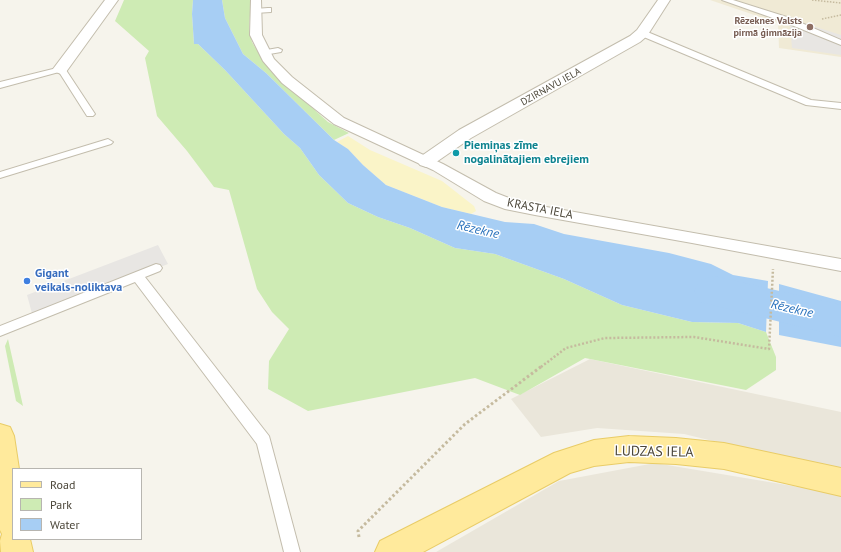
<!DOCTYPE html>
<meta charset="utf-8">
<style>
body{margin:0}
#map{position:relative;width:841px;height:552px;overflow:hidden;background:#f6f4ec;font-family:"PT Sans",sans-serif}
canvas{display:block}
.legend{position:absolute;left:12px;top:468px;width:130px;height:72px;box-sizing:border-box;background:#fff;border:1px solid #b7b5b0;margin:0;padding:5px 7px;list-style:none;font-size:12px;color:#4b4639}
.legend li{display:flex;align-items:center;gap:8px;height:20px}
.legend b{width:20px;border:1px solid #b7b5b0}
</style>
<div id="map">
<canvas width="841" height="552"></canvas>
<ul class="legend">
<li><b style="height:5px;background:#ffea9c"></b>Road</li>
<li><b style="height:11px;background:#ceebb4"></b>Park</li>
<li><b style="height:11px;background:#a7cef4"></b>Water</li>
</ul>
</div>
<script>
const context = document.querySelector('canvas').getContext('2d');
context.lineJoin = 'round';
function fillPath(path, color) { context.fillStyle = color; context.fill(path, 'evenodd'); }
const poly = rows => new Path2D(rows.map(r => 'M' + r).join(''));
function trace(path, color, width, dash) { context.strokeStyle = color; context.lineWidth = width; context.lineCap = dash ? 'butt' : 'round'; context.setLineDash(dash || []); context.stroke(path); }
function drawText(font, color, halo, rows, align = 'center') {
  context.font = font + ' "PT Sans",sans-serif'; context.lineWidth = 3; context.setLineDash([]); context.textBaseline = 'middle'; context.strokeStyle = halo; context.fillStyle = color; for (const [text, x, y, turn = 0] of rows) {
    context.save(); context.translate(x, y); context.rotate((+turn || 0) * Math.PI / 180); context.textAlign = isNaN(turn) ? turn : align; if (halo) context.strokeText(text, 0, 0); context.fillText(text, 0, 0); context.restore();
  }
}
fillPath(poly([
 [590,359,841,412,841,472,684,434,597,428,541,437,511,399],
 [655,463,841,494,841,552,436,552,559,481]
]), '#eae6da');
fillPath(poly([
 [710,0,841,0,841,57,779,48,778,23]
]), '#f0ead5');
fillPath(poly([
 [124,0,193,0,192,14,194,44,198,44,225,70,284,134,300,148,319,175,348,203,378,217,410,228,455,248,495,254,564,279,622,305,692,322,738,323,766,332,776,357,776,370,746,390,585,358,520,395,475,378,308,411,268,389,269,361,289,329,272,312,257,289,229,190,214,187,187,151,157,116,145,58,149,51,115,21],
 [222,0,251,0,249,29,252,42,263,61,318,113,328,122,349,133,334,140,266,73,243,54,225,18],
 [8,339,23,406,16,401,5,346]
]), '#ceebb4');
fillPath(poly([
 [348,136,370,150,442,181,474,206,476,211,471,214,442,207,386,185,363,165,348,149,337,142]
]), '#faf4c8');
fillPath(poly([
 [797,21,841,35,841,55,792,48,790,25],
 [158,245,168,264,33,317,27,295]
]), '#e8e6e3');
fillPath(poly([
 [193,0,222,0,225,18,243,54,266,73,334,140,348,149,363,165,386,185,442,207,505,222,534,224,564,234,669,253,711,264,733,275,768,281,766,332,738,323,692,322,622,305,564,279,495,254,455,248,410,228,378,217,348,203,319,175,300,148,284,134,225,70,198,44,194,44,192,14],
 [779,284,841,301,841,347,779,335]
]), '#a7cef4');
fillPath(poly([
 [714,276,841,305,841,337,700,302,694,291,700,280,714,276]
]), '#a7cef4');
const service = poly([
 [722,0,733,0,790,18,841,40,841,45,784,22,722,0],
 [268,8,271,8,271,12,255,13,251,11,255,9,268,8],
 [639,31,645,31,811,100,841,103,841,109,806,105,639,35,639,31],
 [278,48,282,50,281,52,264,55,260,53,261,51,278,48],
 [61,67,64,67,95,114,93,116,87,116,59,72,0,88,0,82,61,67],
 [108,139,113,142,111,144,0,178,0,172,108,139],
 [156,264,160,265,162,268,160,271,145,277,269,436,300,552,284,552,257,444,135,282,0,336,0,326,156,264]
]);
const pedestrian = poly([
 [251,0,261,0,262,35,274,59,292,77,344,118,443,164,496,193,514,200,535,205,841,259,841,271,692,243,535,215,505,209,484,201,433,170,334,124,282,83,263,61,250,35,251,0]
]);
const minor = poly([
 [105,0,118,0,66,72,61,74,56,72,53,69,105,0],
 [658,0,670,0,647,36,640,42,471,138,432,165,426,167,420,165,417,161,420,157,459,130,630,36,637,30,658,0]
]);
const primary = poly([
 [0,424,10,427,14,436,19,469,13,469,13,539,30,539,33,552,1,552,0,541,2,534,0,530,0,424],
 [629,436,676,438,724,443,841,468,841,496,724,469,676,464,629,462,594,466,570,473,423,552,375,552,380,541,554,453,594,440,629,436]
]);
trace(service, '#c3bdad', 2);
trace(pedestrian, '#c3bdad', 2);
trace(minor, '#c3bdad', 2);
trace(primary, '#e9cc67', 2);
trace(poly([
 [812,0,841,3],
 [822,19,841,15]
]), '#c5ba9e', 1.5, [1.5, 1.5]);
trace(poly([
 [541,367,566,348,605,338,694,337,769,349,773,269]
]), '#c5ba9e', 2.5, [2, 2]);
trace(poly([
 [359,537,358,531,465,424,542,366]
]), '#c5ba9e', 3, [2.5, 2.5]);
fillPath(service, '#fff');
fillPath(pedestrian, '#fff');
fillPath(minor, '#fff');
fillPath(primary, '#ffea9c');
for (const [x, y, r, color] of [
 [810,27,4,"#8d6e63"],
 [456,153,4,"#0f9aa8"],
 [27,281,4,"#3f7fe0"]
]) { const dot = new Path2D(); dot.arc(x, y, r, 0, 2 * Math.PI); context.fillStyle = color; context.fill(dot); trace(dot, '#fff', 1.5); }
drawText('bold 10px', '#785e54', '#fff', [
 ["Rēzeknes Valsts",802,21],
 ["pirmā ģimnāzija",802,33]
], 'right');
drawText('10px', '#4b4639', '#fff', [
 ["DZIRNAVU IELA",551,87,-29]
]);
drawText('bold 12px', '#0d838f', '#fff', [
 ["Piemiņas zīme",464,146],
 ["nogalinātajiem ebrejiem",464,160]
], 'left');
drawText('12px', '#4b4639', '#fff', [
 ["KRASTA IELA",540,209,11]
]);
drawText('bold 12px', '#366cbe', '#fff', [
 ["Gigant",35,274],
 ["veikals-noliktava",35,288]
], 'left');
drawText('italic 13px', '#2c74bd', '#fff', [
 ["Rēzekne",478,230,13],
 ["Rēzekne",792,309,13]
]);
drawText('14px', '#4b4639', '#fff', [
 ["LUDZAS IELA",654,452,1]
]);
</script>
